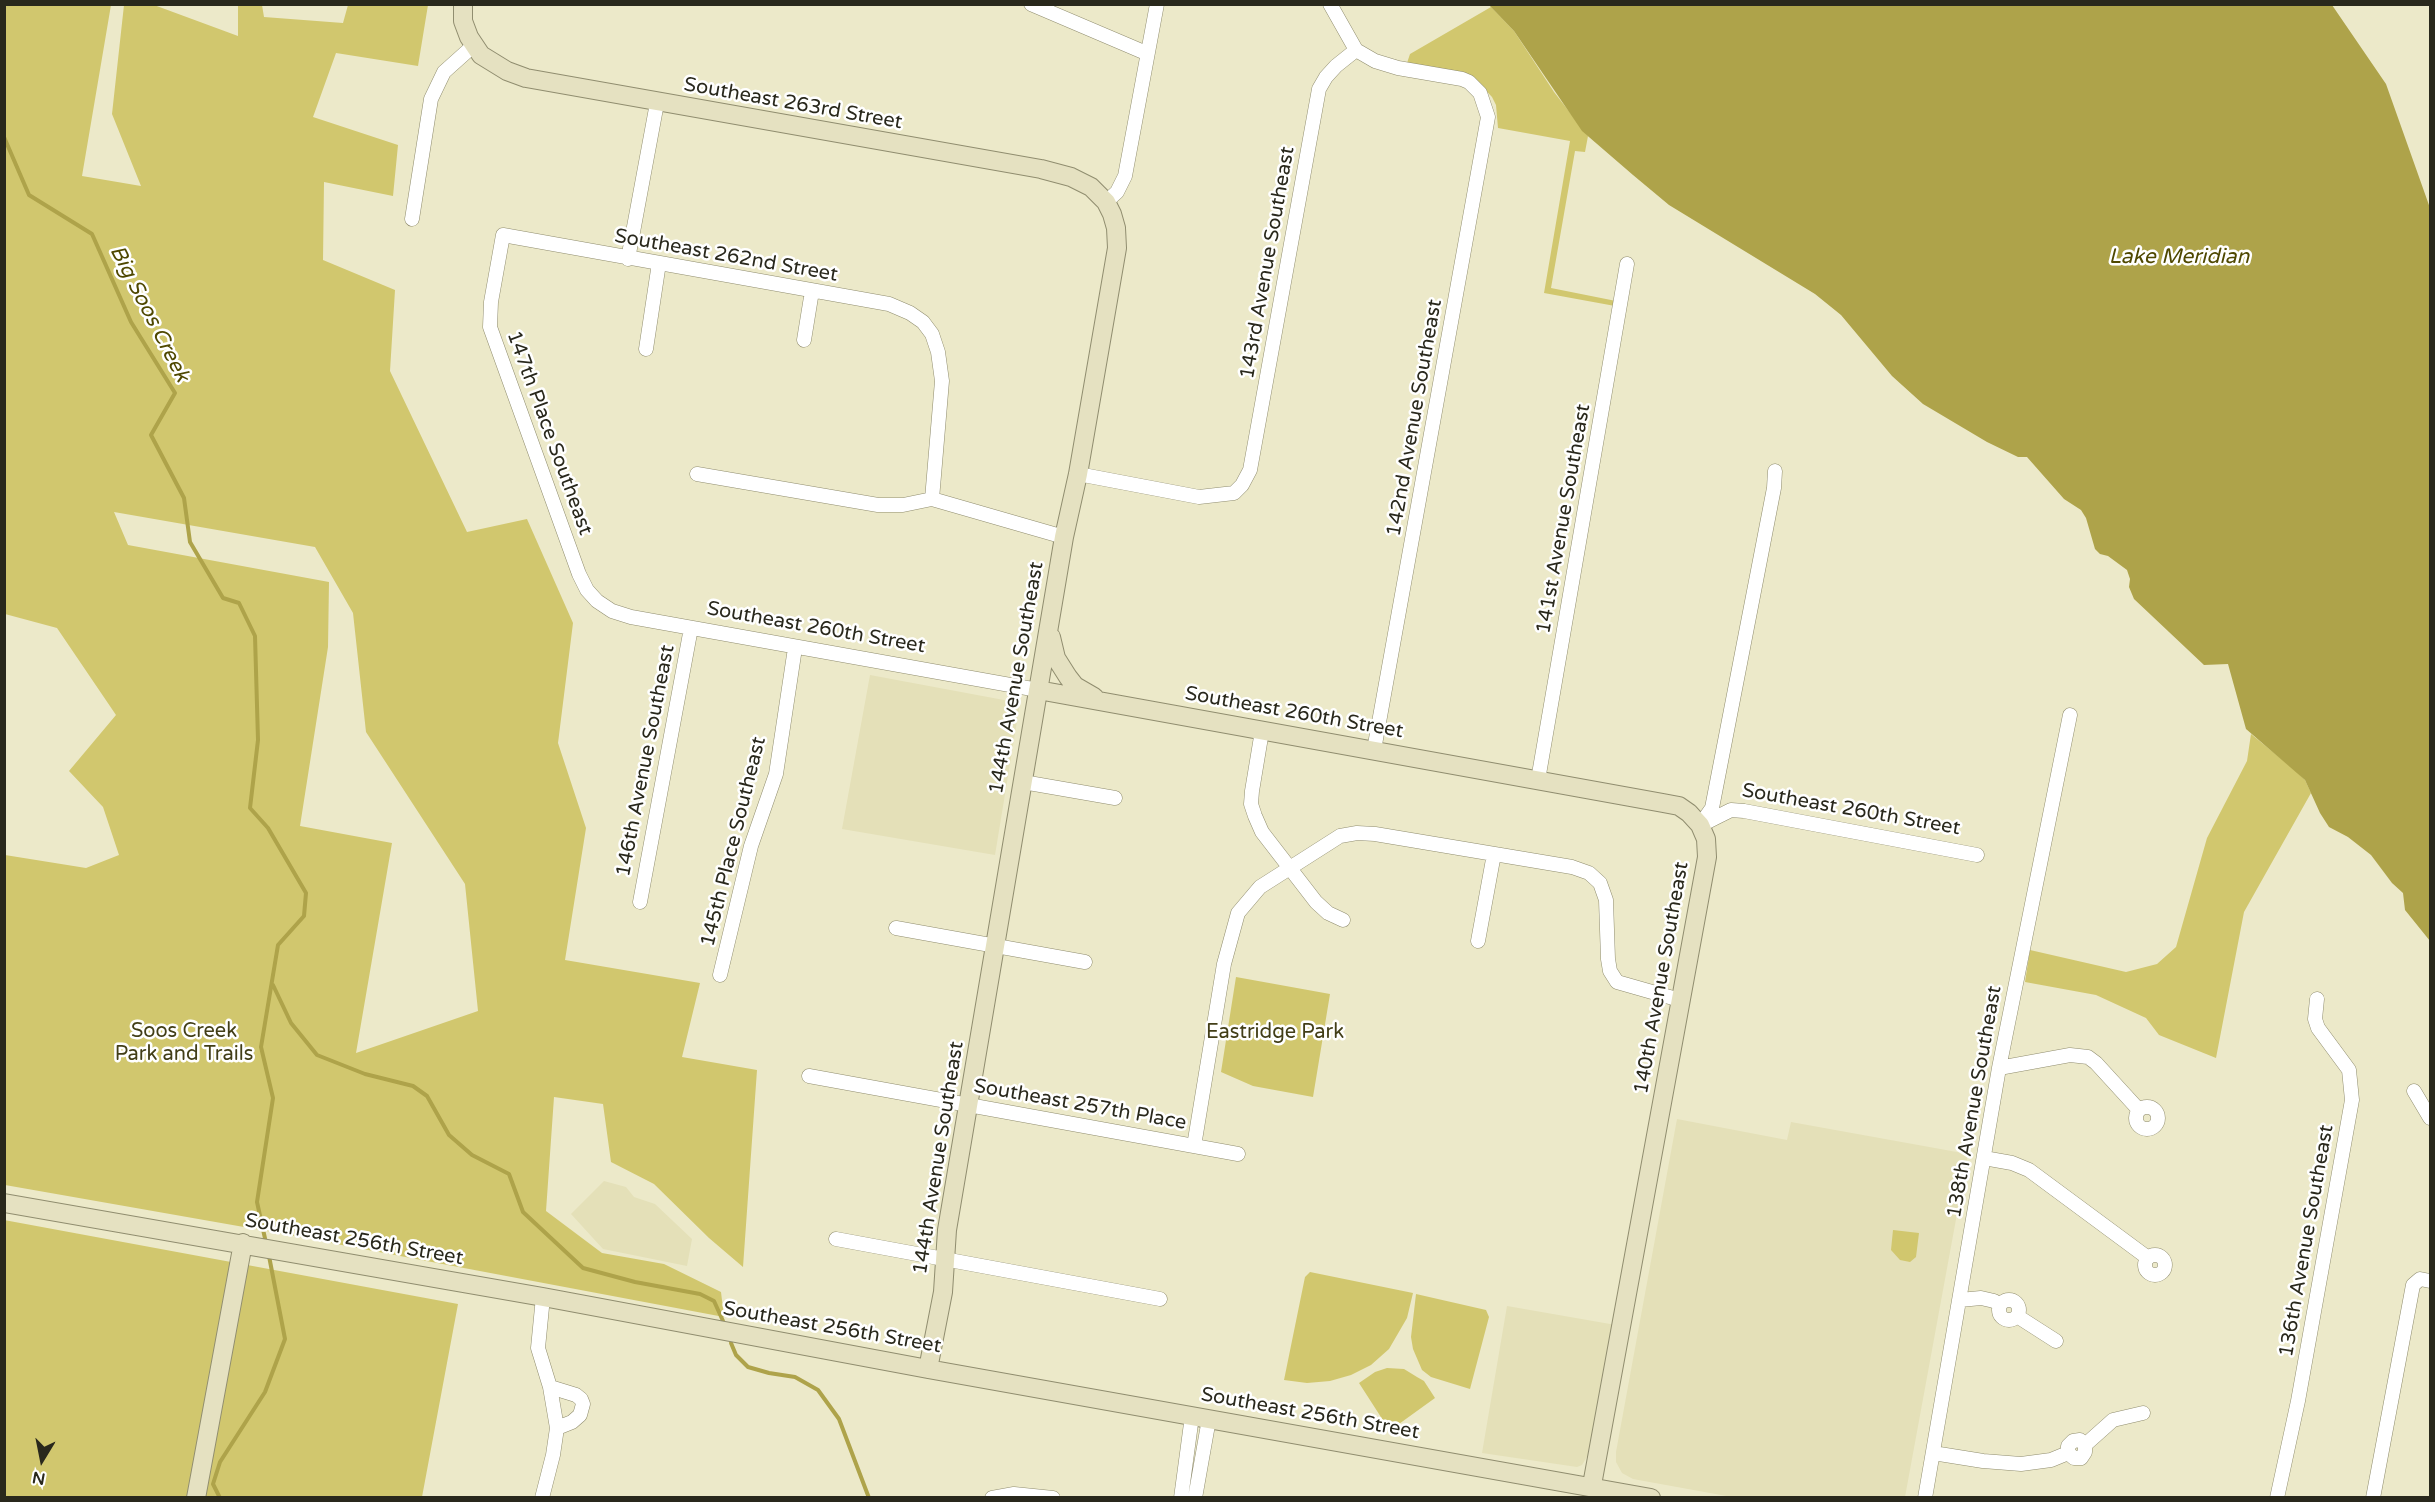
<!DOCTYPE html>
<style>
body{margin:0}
#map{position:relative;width:2435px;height:1502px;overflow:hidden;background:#ece9c9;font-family:"Varela Round",sans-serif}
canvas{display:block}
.frame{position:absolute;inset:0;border:6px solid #29281c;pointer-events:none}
.north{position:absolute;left:12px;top:1430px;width:60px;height:60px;-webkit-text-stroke:4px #fff;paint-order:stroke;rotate:190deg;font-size:16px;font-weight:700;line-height:24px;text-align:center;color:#29281c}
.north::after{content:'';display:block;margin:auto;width:21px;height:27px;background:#29281c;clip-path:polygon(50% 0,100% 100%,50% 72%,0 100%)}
</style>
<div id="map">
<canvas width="2435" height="1502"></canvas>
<div class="frame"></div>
<div class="north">N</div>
</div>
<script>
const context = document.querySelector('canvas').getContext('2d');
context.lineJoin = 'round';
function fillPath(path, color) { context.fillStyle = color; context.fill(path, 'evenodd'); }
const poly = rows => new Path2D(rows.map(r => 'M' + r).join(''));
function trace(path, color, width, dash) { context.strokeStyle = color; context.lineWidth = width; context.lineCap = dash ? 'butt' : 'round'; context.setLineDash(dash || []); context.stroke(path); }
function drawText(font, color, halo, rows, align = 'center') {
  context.font = font + ' "Varela Round",sans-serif'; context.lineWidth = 5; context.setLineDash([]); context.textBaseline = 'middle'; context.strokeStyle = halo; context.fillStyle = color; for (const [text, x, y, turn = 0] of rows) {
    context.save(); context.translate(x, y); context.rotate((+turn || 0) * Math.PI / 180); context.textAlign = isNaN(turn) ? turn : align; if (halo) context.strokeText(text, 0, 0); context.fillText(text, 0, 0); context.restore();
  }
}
fillPath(poly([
 [870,675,1020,703,995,855,842,829],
 [1677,1119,1787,1140,1791,1122,1968,1154,1905,1497,1732,1497,1633,1479,1622,1473,1616,1462,1616,1452],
 [604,1181,626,1187,634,1197,655,1204,692,1239,687,1266,603,1249,571,1214],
 [1507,1306,1616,1325,1588,1455,1582,1465,1577,1467,1482,1453]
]), '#e4e0b8');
fillPath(poly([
 [4,5,111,5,82,176,141,186,112,114,124,5,154,5,238,36,238,5,262,5,264,17,343,23,348,5,428,5,418,66,336,53,313,117,398,145,393,196,324,182,323,260,395,290,390,371,467,532,527,519,573,623,558,743,586,828,565,960,700,983,682,1057,757,1070,743,1267,709,1238,654,1184,611,1162,603,1104,554,1097,546,1211,602,1253,664,1264,721,1292,724,1317,278,1233,5,1185,5,855,86,868,119,855,103,807,69,771,116,715,57,628,5,614],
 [114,512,315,547,353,613,366,732,465,884,478,1011,356,1053,392,843,300,826,328,647,329,582,128,545],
 [1491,7,1514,31,1554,92,1588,136,1585,152,1575,151,1551,288,1616,301,1615,306,1544,293,1570,141,1498,128,1496,105,1492,97,1477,81,1465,73,1456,71,1407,63,1410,54],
 [2251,734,2296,771,2305,780,2311,793,2244,912,2216,1058,2159,1035,2146,1018,2096,995,2025,982,2030,950,2126,972,2157,964,2176,947,2207,838,2247,761],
 [1236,977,1330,994,1313,1097,1253,1086,1221,1072],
 [4,1220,458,1304,422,1497,5,1497],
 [1893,1230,1919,1233,1916,1257,1910,1262,1900,1260,1891,1250],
 [1310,1272,1413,1293,1407,1318,1389,1349,1371,1365,1351,1375,1330,1381,1307,1383,1284,1380,1305,1277],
 [1416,1294,1486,1310,1489,1317,1470,1389,1431,1377,1422,1370,1413,1349,1411,1337],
 [1387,1368,1404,1369,1417,1377,1424,1381,1435,1398,1392,1429,1388,1428,1359,1383,1375,1372]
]), '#d1c76e');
fillPath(poly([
 [1489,5,2332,5,2386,84,2430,208,2430,941,2405,910,2403,893,2392,883,2371,855,2348,837,2329,827,2320,813,2305,780,2246,729,2228,664,2204,665,2134,599,2129,587,2130,579,2127,570,2108,556,2100,554,2095,549,2086,518,2081,510,2064,499,2027,457,2018,457,1987,442,1923,404,1892,376,1841,315,1815,294,1669,205,1633,175,1582,131,1514,31]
]), '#aea34a');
trace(poly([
 [4,137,29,195,92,234,131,322,175,393,151,435,184,498,190,542,223,598,239,603,255,636,258,740,250,808,268,828,306,893,304,916,278,945,261,1047,273,1098,257,1202,266,1243],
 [273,985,291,1023,317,1055,365,1074,413,1086,427,1096,449,1135,472,1155,509,1174,523,1212,583,1268,635,1282,700,1294,714,1301,723,1321],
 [731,1343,736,1355,748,1367,769,1373,795,1377,818,1390,839,1419,869,1498],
 [220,1498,213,1484,220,1462,265,1392,285,1339,269,1256]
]), '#aea34a', 4);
const street = poly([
 [1031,4,1146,53],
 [1330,4,1356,50],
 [1356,50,1375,61,1398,68,1462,79,1469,82,1480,93,1488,117,1374,750],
 [1106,202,1117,192,1125,176,1157,4],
 [412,219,431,99,444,72,473,46],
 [628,259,657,103],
 [804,340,812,291],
 [646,349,659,263],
 [697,474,878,505,903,505,932,499,1064,537],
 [1078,474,1199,497,1234,493,1242,485,1250,470,1319,89,1326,77,1336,66,1356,50],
 [932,499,942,381,938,352,932,334,923,322,910,313,889,304,503,235,491,302,490,327,579,574,587,590,597,601,612,611,631,617,1038,690],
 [1262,731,1252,791,1251,804,1255,816,1262,832,1316,902,1328,913,1343,920],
 [1538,780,1627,264],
 [1023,782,1115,798],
 [1705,823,1731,810,1744,811,1977,855],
 [1700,825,1712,808,1774,488,1775,471],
 [640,902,691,628],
 [896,928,1085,962],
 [1478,941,1494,854],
 [720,975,751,846,776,774,795,648],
 [1999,1068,2070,1055,2088,1057,2096,1063,2139,1110],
 [809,1076,1238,1154],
 [2414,1091,2430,1118],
 '2136 1118a11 11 0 1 1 22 0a11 11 0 1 1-22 0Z',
 [1194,1146,1224,964,1238,913,1260,887,1340,836,1357,833,1375,834,1572,867,1589,873,1600,883,1606,900,1608,959,1610,971,1617,982,1680,1000],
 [1984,1158,2012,1163,2029,1170,2148,1258],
 [836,1239,1160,1299],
 '2145 1265a10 10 0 1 1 20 0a10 10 0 1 1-20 0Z',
 [1960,1300,1981,1298,1994,1301,2000,1305],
 '1999 1310a10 10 0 1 1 20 0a10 10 0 1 1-20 0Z',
 [2017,1316,2056,1341],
 [550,1387,576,1395,581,1399,583,1404,580,1415,572,1422,557,1428],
 [2085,1445,2080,1440,2073,1441,2068,1446,2068,1453,2074,1458,2081,1458,2085,1452,2085,1445,2113,1420,2143,1413],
 [1933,1453,1983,1461,2021,1464,2051,1460,2068,1453],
 [542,1498,553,1455,557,1428,550,1387,538,1348,543,1297],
 [992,1498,1014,1494,1053,1498],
 [1181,1498,1192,1416],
 [1195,1498,1209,1419],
 [1925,1498,1999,1068,2070,715],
 [2277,1498,2298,1401,2352,1100,2349,1070,2318,1028,2315,1019,2317,999],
 [2373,1498,2413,1285,2420,1279,2430,1281]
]);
const secondary = poly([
 [463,4,463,21,469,37,481,55,507,71,526,78,1041,169,1071,177,1091,187,1106,202,1112,214,1116,228,1117,248,1078,474,1064,537,995,946,947,1230,943,1292,928,1369],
 [1051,637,1056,658,1068,677,1075,686,1094,697],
 [1038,690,1663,803,1679,806,1689,813,1700,825,1706,839,1707,857,1592,1485],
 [4,1203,543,1297,928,1369,1651,1498],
 [196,1498,243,1243]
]);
trace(street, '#908d6f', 15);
trace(secondary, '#908d6f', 20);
trace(street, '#fff', 14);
trace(secondary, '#e5e1c1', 18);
drawText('20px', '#29281c', '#fff', [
 ["Southeast 263rd Street",793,104,10],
 ["Southeast 262nd Street",726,256,10],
 ["143rd Avenue Southeast",1268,263,-80],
 ["142nd Avenue Southeast",1415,418,-80],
 ["147th Place Southeast",549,433,70],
 ["141st Avenue Southeast",1564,519,-80],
 ["Southeast 260th Street",816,628,10],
 ["144th Avenue Southeast",1017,678,-80],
 ["Southeast 260th Street",1294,713,10],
 ["146th Avenue Southeast",646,761,-79],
 ["Southeast 260th Street",1851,810,10],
 ["145th Place Southeast",734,842,-76],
 ["140th Avenue Southeast",1662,978,-80],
 ["138th Avenue Southeast",1975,1102,-80],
 ["Southeast 257th Place",1080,1105,10],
 ["144th Avenue Southeast",939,1158,-81],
 ["Southeast 256th Street",354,1240,10],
 ["136th Avenue Southeast",2307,1241,-80],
 ["Southeast 256th Street",832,1328,10],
 ["Southeast 256th Street",1310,1414,10]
]);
drawText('20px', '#423e17', '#fff', [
 ["Soos Creek",184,1032],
 ["Park and Trails",184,1055],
 ["Eastridge Park",1275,1033]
]);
drawText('italic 21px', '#4f4800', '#fff', [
 ["Lake Meridian",2179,257],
 ["Big Soos Creek",149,314,63]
]);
</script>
